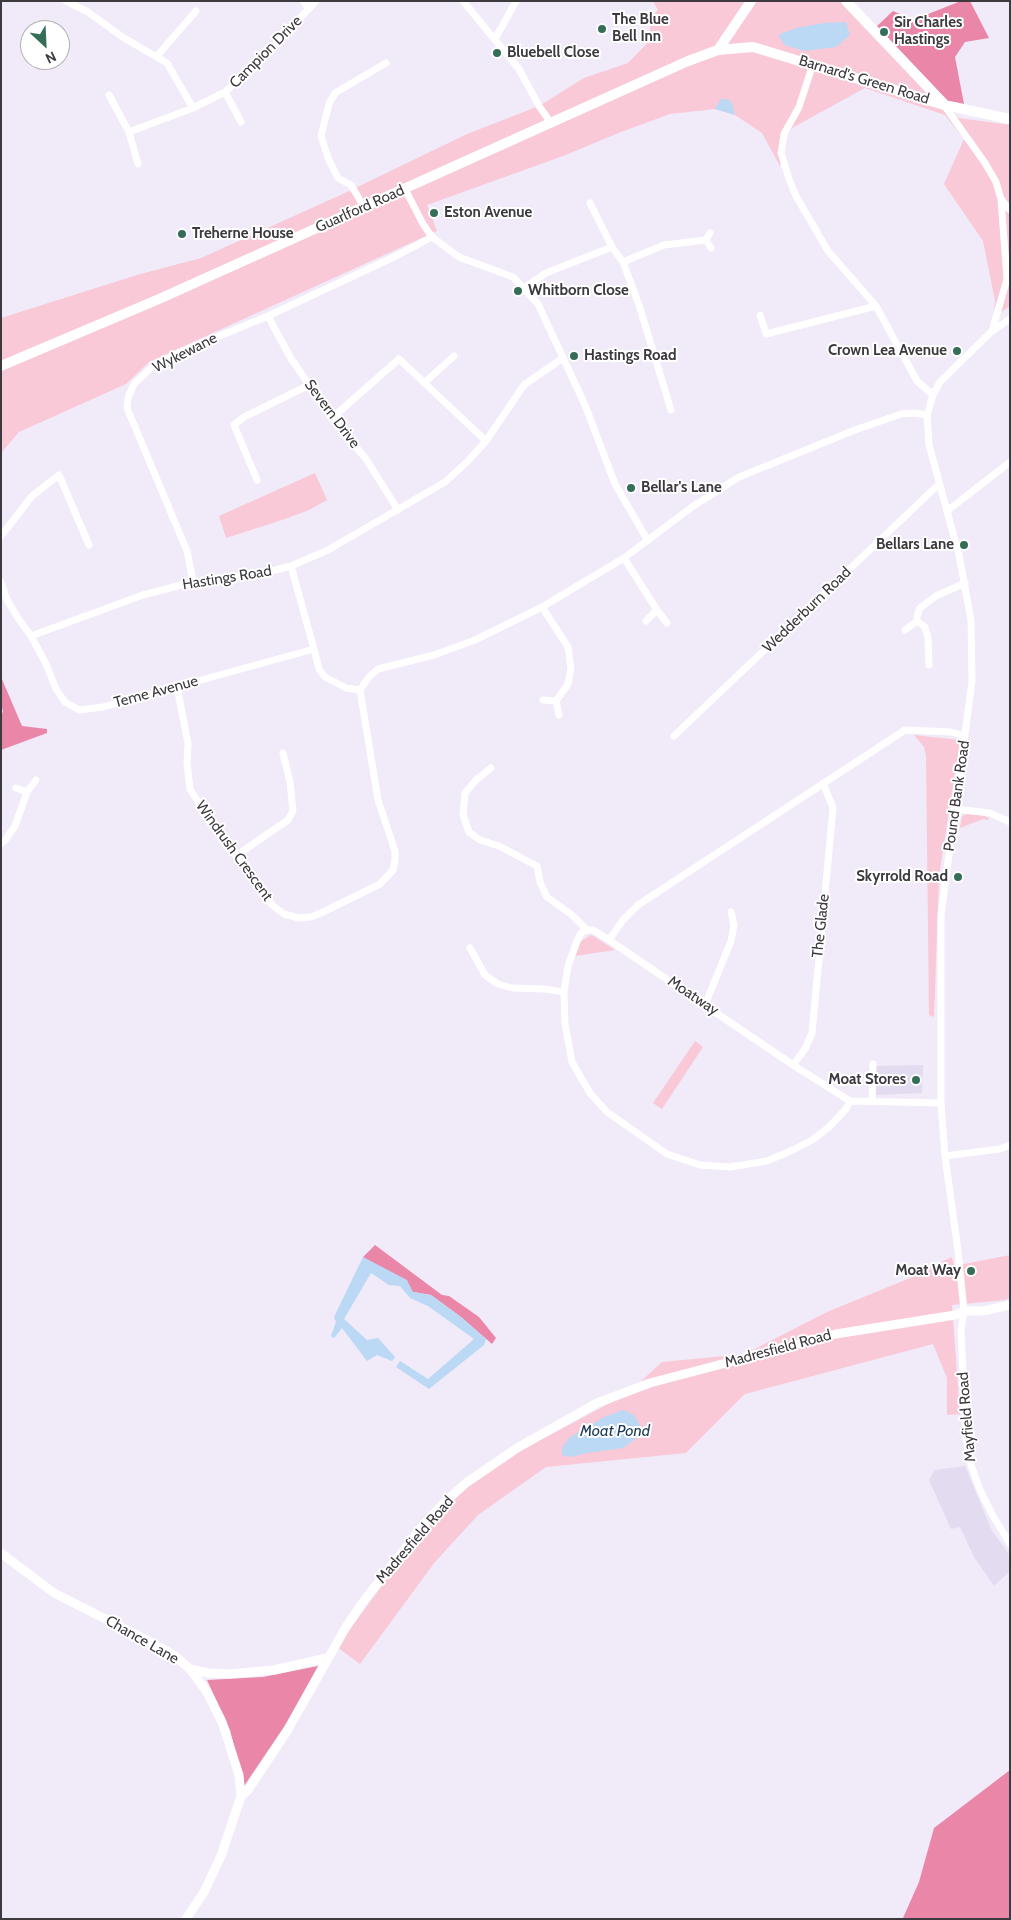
<!DOCTYPE html>
<style>
body{margin:0}
#map{position:relative;width:1011px;height:1920px;overflow:hidden;background:#f0eaf9;font-family:Cabin,sans-serif}
canvas{display:block}
.frame{position:absolute;inset:0;border:2px solid #3c393f;pointer-events:none}
.north{position:absolute;left:20px;top:20px;width:50px;height:50px;box-sizing:border-box;background:#fff;border:1px solid #b1b0b2;border-radius:50%;rotate:155deg;font-size:14px;font-weight:700;line-height:20px;text-align:center;color:#3c393f}
.north::after{content:'';display:block;margin:auto;width:18px;height:22px;background:#356e56;clip-path:polygon(50% 0,100% 100%,50% 72%,0 100%)}
</style>
<div id="map">
<canvas width="1011" height="1920"></canvas>
<div class="frame"></div>
<div class="north">N</div>
</div>
<script>
const context = document.querySelector('canvas').getContext('2d');
context.lineJoin = 'round';
function fillPath(path, color) { context.fillStyle = color; context.fill(path, 'evenodd'); }
const poly = rows => new Path2D(rows.map(r => 'M' + r).join(''));
function trace(path, color, width, dash) { context.strokeStyle = color; context.lineWidth = width; context.lineCap = dash ? 'butt' : 'round'; context.setLineDash(dash || []); context.stroke(path); }
function drawText(font, color, halo, rows, align = 'center') {
  context.font = font + ' Cabin,sans-serif'; context.lineWidth = 4; context.setLineDash([]); context.textBaseline = 'middle'; context.strokeStyle = halo; context.fillStyle = color; for (const [text, x, y, turn = 0] of rows) {
    context.save(); context.translate(x, y); context.rotate((+turn || 0) * Math.PI / 180); context.textAlign = isNaN(turn) ? turn : align; if (halo) context.strokeText(text, 0, 0); context.fillText(text, 0, 0); context.restore();
  }
}
fillPath(poly([
 [923,1065,922,1093,876,1095,876,1066],
 [965,1466,992,1531,1010,1555,1010,1571,994,1586,974,1557,960,1527,951,1529,929,1480,935,1470]
]), '#e3dbf0');
fillPath(poly([
 [653,1,842,1,938,105,959,118,1010,125,1010,306,994,317,995,301,983,241,944,184,964,139,945,115,865,88,792,128,786,137,780,166,762,133,735,115,715,109,670,114,621,132,563,156,427,205,437,231,149,362,126,384,19,432,1,453,1,318,137,275,201,258,345,193,467,134,539,106,584,78,628,63,660,30,650,33,650,19,658,10],
 [315,473,327,500,309,510,285,519,226,538,219,516],
 [914,735,960,740,939,876,934,1017,929,1015,926,755,924,747],
 [967,814,982,815,989,818,988,820,983,819,960,828,962,816],
 [591,935,595,937,615,950,575,956,581,941],
 [695,1041,703,1047,662,1109,653,1103],
 [1010,1255,1010,1298,1004,1300,952,1305,960,1414,947,1415,947,1378,933,1344,745,1394,686,1453,546,1467,478,1515,435,1562,360,1664,337,1647,411,1546,461,1491,522,1450,627,1394,662,1362,745,1354,827,1312,915,1276,926,1269,952,1257,954,1266]
]), '#f9c9d7');
fillPath(poly([
 [961,1,970,1,989,38,965,42,955,57,964,104,947,101,877,26,893,11,913,20],
 [1,677,22,726,47,729,47,733,1,750,1,717,3,711,1,705],
 [375,1245,442,1295,449,1296,479,1317,496,1338,492,1344,461,1317,431,1295,413,1292,363,1257],
 [318,1666,286,1724,244,1786,230,1730,207,1680,263,1677],
 [1010,1770,1010,1919,905,1919,903,1918,919,1882,934,1828]
]), '#ea86a8');
fillPath(poly([
 [846,22,850,35,836,47,804,51,785,45,778,35,796,28,824,23],
 [721,99,727,99,732,103,735,115,715,109],
 [363,1257,407,1280,413,1292,431,1295,461,1317,486,1339,484,1345,429,1389,396,1367,400,1361,428,1379,474,1339,428,1306,410,1298,400,1286,389,1285,371,1273,344,1319,367,1340,378,1338,395,1357,392,1361,377,1355,367,1361,342,1328,334,1338,331,1336,336,1322,334,1317],
 [623,1410,634,1415,643,1430,637,1438,623,1448,587,1453,571,1457,562,1455,562,1448,569,1438,604,1417]
]), '#bbd8f5');
trace(poly([
 [66,1,88,12,124,38,167,63,193,108],
 [303,1,309,9],
 [463,1,519,69,539,106,551,123],
 [495,39,516,1],
 [157,56,196,11],
 [813,64,799,107,784,134,781,153,789,179,796,196,828,251,876,306,917,381,933,395],
 [225,92,241,122],
 [109,95,129,132,193,108,225,92,268,52,316,1],
 [944,105,985,163,996,182,1001,199,1010,210],
 [129,132,138,164],
 [405,189,423,224,432,237,459,257,513,277,538,304,585,405,615,484,648,541],
 [590,203,612,247],
 [364,207,351,185,338,178,328,158,321,136,329,104,335,93,386,63],
 [706,240,711,248],
 [623,262,664,245,706,240,710,233],
 [524,288,546,273,612,247,623,262,639,305,671,410],
 [760,315,766,334,876,306],
 [268,316,290,357,332,418,366,459,398,510],
 [1010,319,992,331,940,382,933,395,927,415,929,445,959,555,971,620,972,681,941,915,941,1103,945,1156,958,1251,964,1311,961,1330,966,1439,971,1465,980,1490,992,1514,1010,1544],
 [992,331,1007,279,1001,199],
 [424,383,454,356],
 [332,418,399,359,486,441],
 [257,480,234,425,244,417,309,385],
 [947,511,1010,462],
 [1,536,32,496,59,475,89,545],
 [624,558,657,610,646,621],
 [291,566,314,649],
 [1,582,7,600,18,618,31,636,46,664,56,689,65,702,79,710,103,707,314,649,319,669,325,677,346,688,360,690],
 [193,582,187,551,127,408,128,398,134,384,151,368,178,353,268,316,394,257,432,237],
 [542,607,568,647,571,668,568,684,556,701,559,715],
 [657,610,667,623],
 [917,621,925,627,928,638,929,665],
 [905,630,917,621,917,616,920,608,936,596,965,583],
 [31,636,143,595,193,582,213,581,276,570,291,566,328,550,445,482,468,461,486,441,524,385,563,358],
 [177,687,188,743,187,763,190,789,207,816,272,905,284,914,299,918,311,917,323,912,380,884,393,870,395,861,395,851,378,800,360,690],
 [360,690,369,677,378,669,434,655,475,640,542,607,624,558,692,507,739,477,855,430,901,414,915,413,927,415],
 [543,700,556,701],
 [674,736,939,484],
 [491,768,476,780,465,793,463,815,469,832,480,840,499,846,537,866,540,882,547,897,572,915,587,930,593,930,609,940,793,1065,850,1101,941,1103],
 [16,788,27,792],
 [954,809,990,813,1010,822],
 [1,844,6,839,15,826,27,792,36,780],
 [237,855,288,820,293,811,290,782,283,753],
 [587,930,581,933,577,941,568,966,564,992,565,1024,572,1062,590,1093,607,1112,667,1154,700,1165,730,1167,767,1161,795,1149,812,1140,828,1128,846,1109,850,1101],
 [609,940,623,920,638,905,905,730,951,732,965,736],
 [470,948,485,975,498,984,512,988,544,989,564,992],
 [705,1005,731,941,734,925,731,912],
 [793,1065,805,1049,812,1033,833,808,823,783],
 [872,1101,873,1064],
 [945,1156,1000,1149,1010,1145]
]), '#fff', 7);
trace(poly([
 [1,1553,54,1593,149,1641,175,1656,190,1669,207,1692,222,1722,239,1775,241,1796],
 [190,1669,208,1673,230,1674,274,1670,327,1658],
 [186,1919,204,1892,221,1856,241,1796,248,1790,287,1731,346,1627,363,1602,425,1523,444,1503,466,1483,517,1448,597,1403,650,1383,836,1334,955,1315,964,1311,983,1311,1010,1305]
]), '#fff', 9);
trace(poly([
 [846,1,944,104],
 [718,50,751,1],
 [1,366,159,299,688,61,718,50,753,47,944,105,1010,119]
]), '#fff', 10);
for (const [x, y, r, color] of [
 [602,29,5,"#356e56"],
 [884,32,5,"#356e56"],
 [497,53,5,"#356e56"],
 [434,213,5,"#356e56"],
 [182,234,5,"#356e56"],
 [518,291,5,"#356e56"],
 [957,351,5,"#356e56"],
 [574,356,5,"#356e56"],
 [631,488,5,"#356e56"],
 [964,545,5,"#356e56"],
 [958,877,5,"#356e56"],
 [916,1080,5,"#356e56"],
 [971,1271,5,"#356e56"]
]) { const dot = new Path2D(); dot.arc(x, y, r, 0, 2 * Math.PI); context.fillStyle = color; context.fill(dot); trace(dot, '#fff', 2); }
drawText('bold 15px', '#3c393f', '#fff', [
 ["The Blue",612,20],
 ["Bell Inn",612,37],
 ["Sir Charles",894,23],
 ["Hastings",894,40],
 ["Bluebell Close",507,53],
 ["Eston Avenue",444,213],
 ["Treherne House",192,234],
 ["Whitborn Close",528,291],
 ["Crown Lea Avenue",947,351,"right"],
 ["Hastings Road",584,356],
 ["Bellar's Lane",641,488],
 ["Bellars Lane",954,545,"right"],
 ["Skyrrold Road",948,877,"right"],
 ["Moat Stores",906,1080,"right"],
 ["Moat Way",961,1271,"right"]
], 'left');
drawText('15px', '#3c393f', '#fff', [
 ["Campion Drive",266,52,-45],
 ["Barnard's Green Road",864,80,17],
 ["Guarlford Road",360,209,-24],
 ["Wykewane",185,353,-27],
 ["Severn Drive",332,414,53],
 ["Hastings Road",227,578,-9],
 ["Wedderburn Road",807,610,-44],
 ["Teme Avenue",156,692,-15],
 ["Pound Bank Road",957,796,-82],
 ["Windrush Crescent",234,851,54],
 ["The Glade",821,926,-84],
 ["Moatway",693,996,34],
 ["Madresfield Road",778,1349,-15],
 ["Mayfield Road",967,1417,-95],
 ["Madresfield Road",415,1540,-49],
 ["Chance Lane",142,1640,30]
]);
drawText('italic 16px', '#1a3a57', '#fff', [
 ["Moat Pond",615,1431]
]);
</script>
